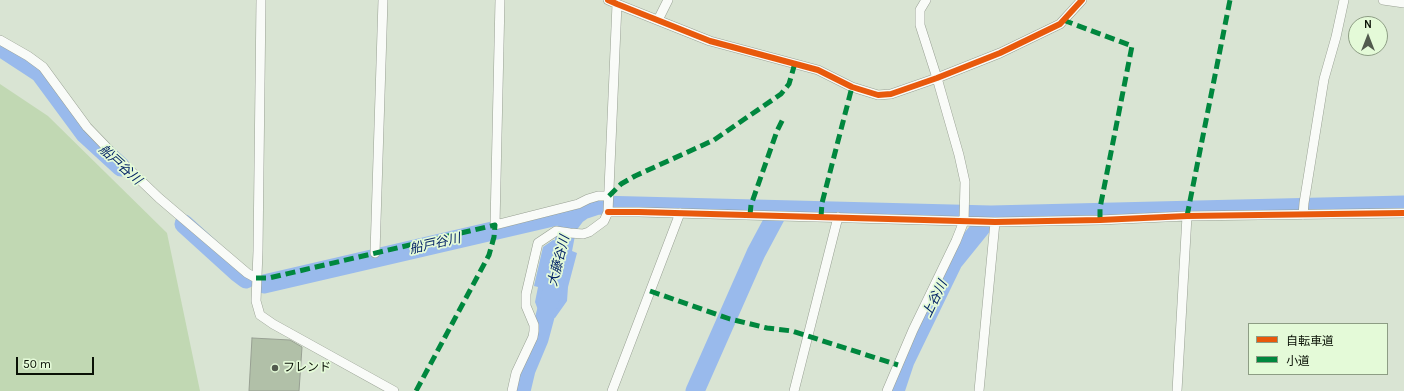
<!DOCTYPE html>
<meta charset="utf-8">
<style>
body{margin:0}
#map{position:relative;width:1404px;height:391px;overflow:hidden;background:#d9e4d3;font-family:Karla,"Noto Sans JP",sans-serif}
canvas{display:block}
.legend{position:absolute;left:1248px;top:323px;width:140px;height:52px;box-sizing:border-box;background:#e4fad8;border:1px solid #8d9d84;margin:0;padding:5px 7px;list-style:none;font-size:12px;color:#0a1106}
.legend li{display:flex;align-items:center;gap:8px;height:20px}
.legend b{width:20px;border:1px solid #8d9d84}
.north{position:absolute;left:1348px;top:16px;width:40px;height:40px;box-sizing:border-box;background:#e4fad8;border:1px solid #8d9d84;border-radius:50%;rotate:0deg;font-size:11px;font-weight:700;line-height:16px;text-align:center;color:#0a1106}
.north::after{content:'';display:block;margin:auto;width:14px;height:18px;background:#525b4e;clip-path:polygon(50% 0,100% 100%,50% 72%,0 100%)}
.scale{position:absolute;left:16px;top:357px;width:78px;height:18px;box-sizing:border-box;border:2px solid #0a1106;border-top:0;padding-left:5px;font-size:12px;line-height:14px;white-space:nowrap;color:#0a1106;-webkit-text-stroke:3px #e4fad8;paint-order:stroke}
</style>
<div id="map">
<canvas width="1404" height="391"></canvas>
<ul class="legend">
<li><b style="height:5px;background:#e8590c"></b>自転車道</li>
<li><b style="height:5px;background:#00873e"></b>小道</li>
</ul>
<div class="north">N</div>
<div class="scale">50 m</div>
</div>
<script>
const context = document.querySelector('canvas').getContext('2d');
context.lineJoin = 'round';
function fillPath(path, color) { context.fillStyle = color; context.fill(path, 'evenodd'); }
const poly = rows => new Path2D(rows.map(r => 'M' + r).join(''));
function trace(path, color, width, dash) { context.strokeStyle = color; context.lineWidth = width; context.lineCap = dash ? 'butt' : 'round'; context.setLineDash(dash || []); context.stroke(path); }
function drawText(font, color, halo, rows, align = 'center') {
  context.font = font + ' Karla,"Noto Sans JP",sans-serif'; context.lineWidth = 3.5; context.setLineDash([]); context.textBaseline = 'middle'; context.strokeStyle = halo; context.fillStyle = color; for (const [text, x, y, turn = 0] of rows) {
    context.save(); context.translate(x, y); context.rotate((+turn || 0) * Math.PI / 180); context.textAlign = isNaN(turn) ? turn : align; if (halo) context.strokeText(text, 0, 0); context.fillText(text, 0, 0); context.restore();
  }
}
fillPath(poly([
 [0,84,48,116,167,233,200,391,0,391]
]), '#c1d8b3');
fillPath(poly([
 [553,240,570,243,572,251,577,253,568,287,567,301,555,318,537,315,538,310,535,302,538,287,534,286,543,247]
]), '#99baec');
trace(poly([
 [0,47,40,73,85,134,121,167],
 [184,224,238,273,246,279],
 [264,284,583,210],
 [521,391,526,370,539,339,562,253,567,227,576,215,583,210,598,205,991,215,1404,205],
 [695,391,756,253,779,210],
 [895,391,905,361,953,262,991,215]
]), '#99baec', 19);
const building = poly([
 [252,338,290,340,302,347,299,391,249,391,252,338]
]);
fillPath(building, '#b1c0a8');
trace(building, '#98a093', 1);
const street = poly([
 [261,0,258,251,256,301,260,315,273,324,394,391],
 [500,0,495,225,578,204,588,199,598,196,609,196],
 [608,0,617,4,710,41,818,70,852,87,878,95,891,94,937,78,1000,53,1060,24,1082,0],
 [1383,0,1404,3],
 [658,20,668,0],
 [0,40,28,56,43,67,87,127,114,155,159,198,247,273,256,278],
 [608,212,639,212,995,222,1100,220,1187,216,1404,213],
 [1303,215,1304,203,1324,79,1336,37,1344,0],
 [375,253,383,0],
 [512,391,516,373,533,337,534,331,534,325,526,306,526,294,538,243,556,231,570,233,583,234,589,232,604,221,608,212,617,4],
 [612,391,680,213],
 [794,391,838,217],
 [887,391,913,330,956,241,964,221,965,182,959,155,937,78,920,25,920,10,926,0],
 [979,391,995,222],
 [1177,391,1187,216]
]);
trace(street, '#98a093', 10);
trace(street, '#f9fbf8', 9);
trace(poly([
 [1063,20,1132,46,1100,208,1100,220],
 [609,196,621,184,635,176,714,140,781,94,789,84,795,63],
 [750,215,751,205,777,131,783,119],
 [1187,216,1230,0],
 [821,217,822,203,852,87],
 [256,278,269,278,495,225,494,237,489,255,416,391],
 [650,291,730,319,767,328,792,331,898,365]
]), '#00873e', 5, [10, 5]);
trace(poly([
 [608,0,617,4,710,41,818,70,852,87,878,95,891,94,937,78,1000,53,1060,24,1082,0],
 [608,212,639,212,995,222,1100,220,1187,216,1404,213]
]), '#e8590c', 6);
for (const [x, y, r, color] of [
 [275,368,4,"#525b4e"]
]) { const dot = new Path2D(); dot.arc(x, y, r, 0, 2 * Math.PI); context.fillStyle = color; context.fill(dot); trace(dot, '#e4fad8', 1.5); }
drawText('12px', '#0a1106', '#e4fad8', [
 ["フレンド",283,368]
], 'left');
drawText('italic 13px', '#032366', '#e4fad8', [
 ["船戸谷川",120,165,42],
 ["船戸谷川",435,244,-13],
 ["大藤谷川",559,261,-76],
 ["上谷川",935,299,-64]
]);
</script>
